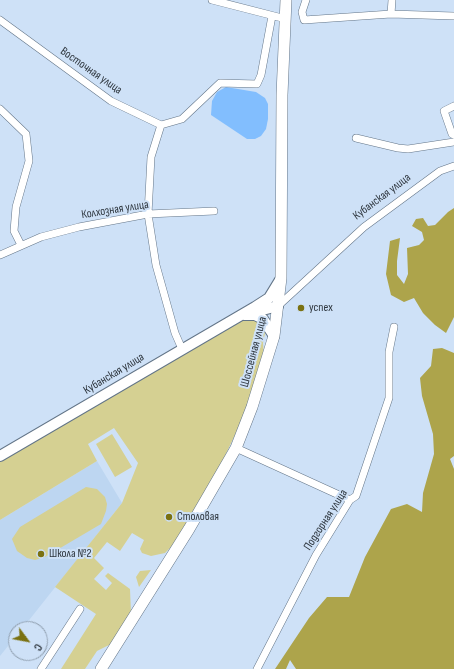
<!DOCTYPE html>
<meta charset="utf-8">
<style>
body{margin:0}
#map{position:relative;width:454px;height:669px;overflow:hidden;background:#cee1f7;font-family:"Sofia Sans Condensed",sans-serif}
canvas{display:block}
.north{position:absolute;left:8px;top:621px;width:40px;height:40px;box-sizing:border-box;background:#cee1f7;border:1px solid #8e9dad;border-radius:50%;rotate:122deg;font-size:11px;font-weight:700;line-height:16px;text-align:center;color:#2e363e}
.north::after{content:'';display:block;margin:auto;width:14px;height:18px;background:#7a7111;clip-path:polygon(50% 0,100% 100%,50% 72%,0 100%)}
</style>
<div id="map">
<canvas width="454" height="669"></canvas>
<div class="north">С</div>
</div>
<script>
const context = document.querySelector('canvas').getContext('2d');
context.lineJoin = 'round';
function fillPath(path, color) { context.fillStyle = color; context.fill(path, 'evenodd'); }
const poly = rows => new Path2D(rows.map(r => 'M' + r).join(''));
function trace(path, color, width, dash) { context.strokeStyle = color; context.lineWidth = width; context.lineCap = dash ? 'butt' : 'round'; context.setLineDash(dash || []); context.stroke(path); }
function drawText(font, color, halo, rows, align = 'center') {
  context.font = font + ' "Sofia Sans Condensed",sans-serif'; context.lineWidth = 4; context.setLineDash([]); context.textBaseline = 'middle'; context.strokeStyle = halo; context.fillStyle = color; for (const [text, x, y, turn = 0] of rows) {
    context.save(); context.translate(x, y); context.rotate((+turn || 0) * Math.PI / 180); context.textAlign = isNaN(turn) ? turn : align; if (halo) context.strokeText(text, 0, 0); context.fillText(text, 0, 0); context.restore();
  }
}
fillPath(poly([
 [97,461,122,503,22,629,16,629,16,636,0,656,0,520]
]), '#bdd6f1');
fillPath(poly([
 [252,317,266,328,263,343,264,356,247,410,220,466,173,545,165,553,151,556,142,553,140,549,144,540,132,533,120,551,107,542,94,558,104,568,94,579,106,590,112,583,105,576,108,573,130,589,131,614,113,643,97,651,85,669,61,669,96,614,55,587,122,503,138,463,114,428,88,444,97,461,0,520,0,462,243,318],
 [112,434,132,467,115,477,96,444],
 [86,487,97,489,105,497,107,504,106,511,101,524,45,557,35,560,27,558,17,551,12,539,20,527],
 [151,570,139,587,136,577,140,571]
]), '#d5d092');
fillPath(poly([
 [454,208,454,317,446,333,435,325,423,313,414,298,404,302,391,295,386,274,390,241,400,238,397,261,397,275,404,284,408,274,407,248,419,245,424,240,422,232,412,226,416,219,423,218,428,226,435,225,448,212],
 [442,348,454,353,454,456,450,459,454,469,454,669,296,669,290,660,286,669,275,669,309,618,327,597,349,597,365,557,391,509,407,504,422,512,423,493,434,454,433,434,422,396,420,378,431,366,433,349]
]), '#ada44b');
fillPath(poly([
 [226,87,256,92,265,98,268,104,268,119,266,129,261,136,255,139,247,139,211,115,212,101,217,92]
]), '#82befe');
const minor = poly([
 [212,0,286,19],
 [306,0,302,12,304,20,391,14,454,16],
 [391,14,392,0],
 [0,20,111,101,161,125,182,119,220,83,257,84,261,75,272,16],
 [454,106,444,111,452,134,454,135],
 [0,109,26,134,29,161,16,207,14,231,21,245],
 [161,125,151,157,148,214,156,265,175,333,182,349],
 [356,138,398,148,408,149,454,142],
 [0,255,41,237,79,227,148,214,214,211],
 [278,306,364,227,440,171,454,166],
 [236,448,350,500],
 [41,669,80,609],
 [257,669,316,555,350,500,356,496,389,398,389,352,394,327]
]);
const secondary = poly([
 [251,313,278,306],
 [244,315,255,315,263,319,274,336],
 [0,456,255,307,269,298,280,280]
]);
const primary = poly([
 [101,669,189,529,236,448,252,407,274,336,281,278,282,95,286,0]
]);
trace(minor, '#637588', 8);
trace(secondary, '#637588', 12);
trace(primary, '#637588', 12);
trace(minor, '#fff', 7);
trace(secondary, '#fff', 10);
trace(primary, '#fff', 11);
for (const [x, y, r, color] of [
 [301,308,4,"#7a7111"],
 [169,517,4,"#7a7111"],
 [41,554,4,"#7a7111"]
]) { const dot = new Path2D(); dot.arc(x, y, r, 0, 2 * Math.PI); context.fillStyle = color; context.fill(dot); trace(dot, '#cee1f7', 1.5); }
drawText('12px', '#2e363e', '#cee1f7', [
 ["Восточная улица",91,71,35],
 ["Кубанская улица",382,197,-37],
 ["Колхозная улица",115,210,-9],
 ["Шоссейная улица",254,352,-75],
 ["Кубанская улица",114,374,-31],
 ["Подгорная улица",326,520,-57]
]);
drawText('12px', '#2e363e', '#cee1f7', [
 ["успех",309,308],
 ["Столовая",177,517],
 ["Школа №2",49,554]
], 'left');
</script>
